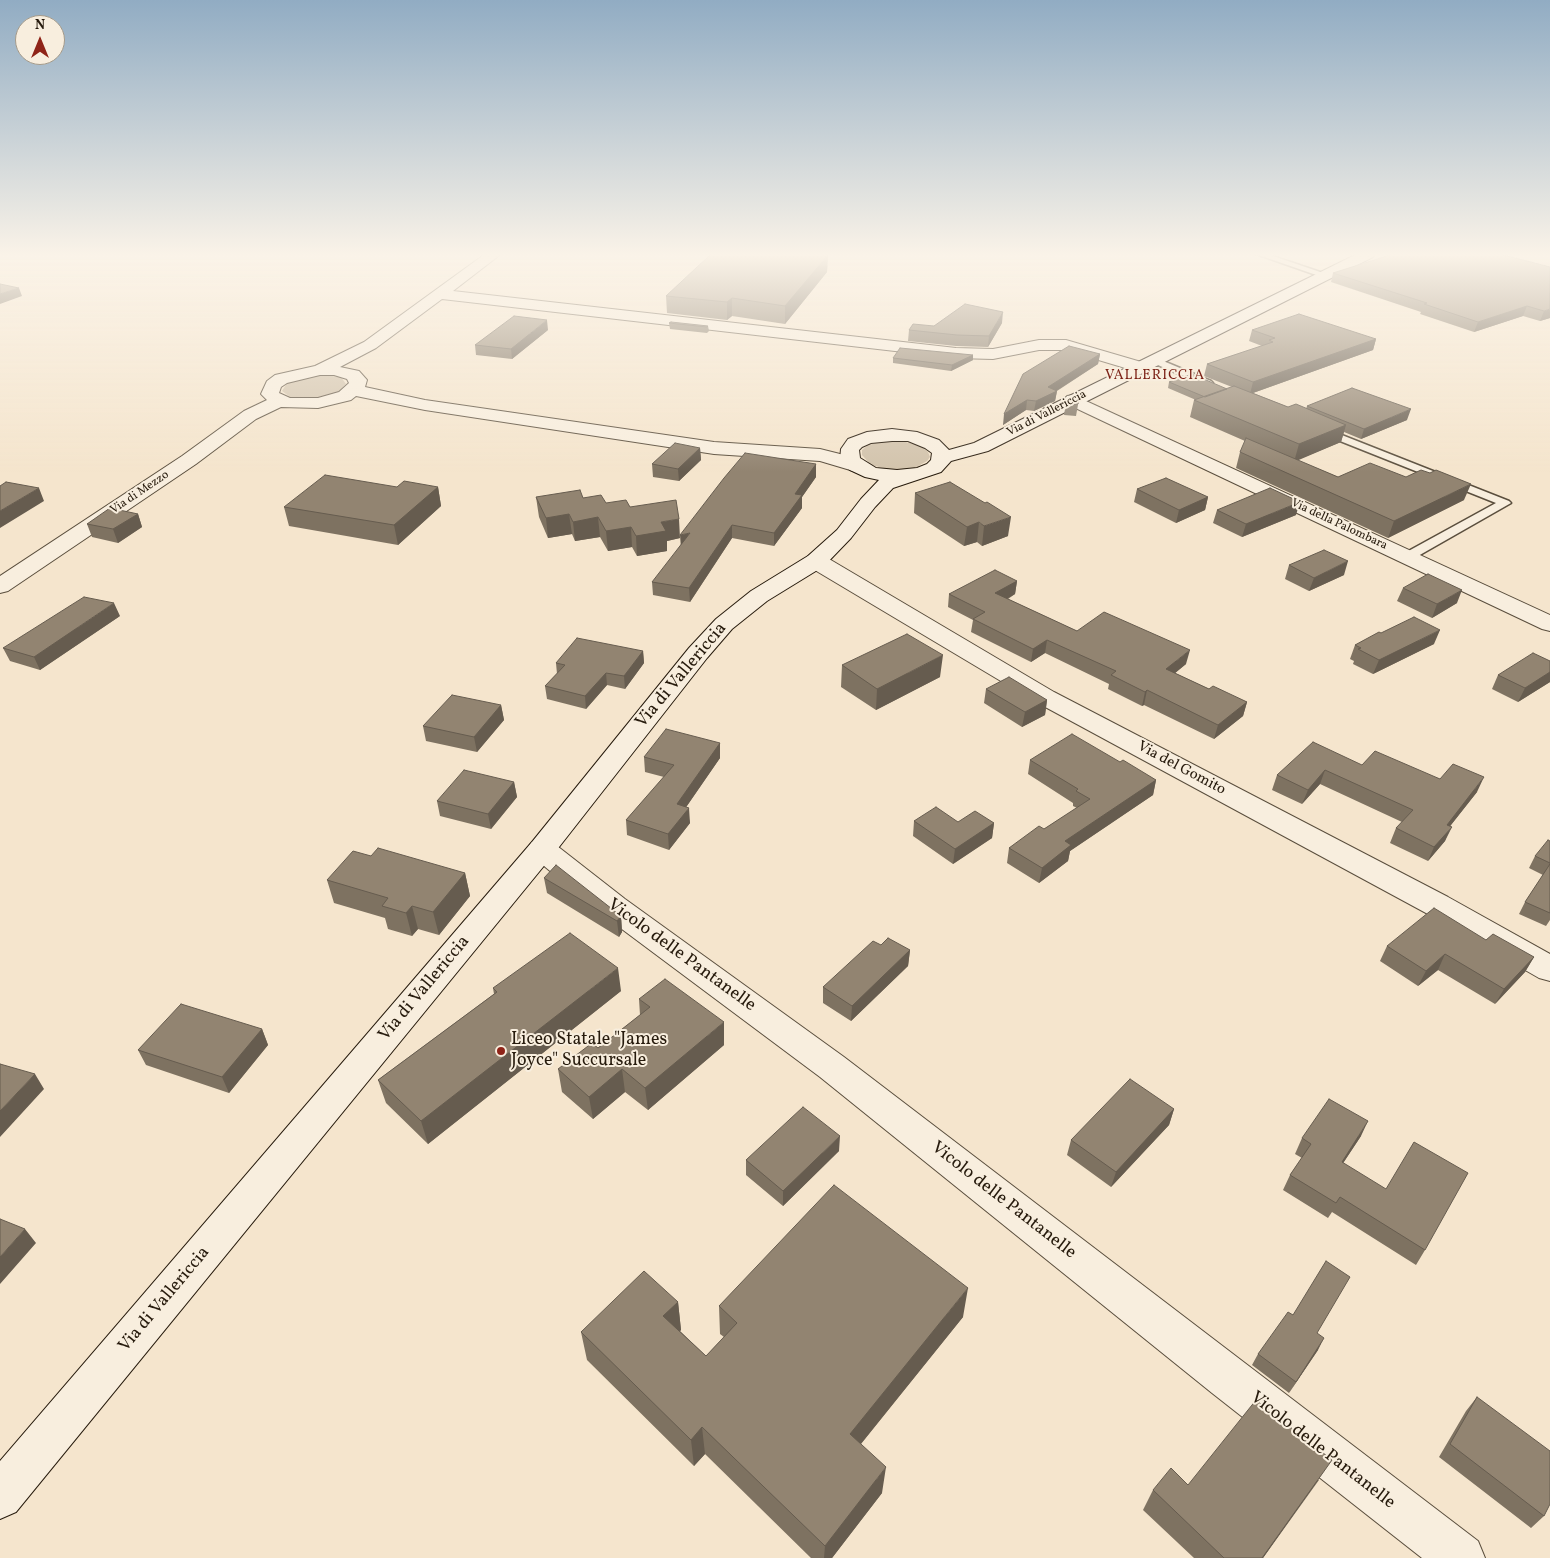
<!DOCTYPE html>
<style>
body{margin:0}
#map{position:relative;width:1550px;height:1558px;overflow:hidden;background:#f5e5cd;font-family:Vollkorn,serif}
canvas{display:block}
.north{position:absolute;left:15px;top:15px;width:50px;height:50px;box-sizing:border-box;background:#f8eede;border:1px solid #a49a8a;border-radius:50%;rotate:0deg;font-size:14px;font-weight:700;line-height:20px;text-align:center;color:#271b0d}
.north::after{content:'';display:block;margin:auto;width:18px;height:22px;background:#8f2418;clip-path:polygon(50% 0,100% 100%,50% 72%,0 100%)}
</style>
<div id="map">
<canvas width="1550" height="1558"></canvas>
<div class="north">N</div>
</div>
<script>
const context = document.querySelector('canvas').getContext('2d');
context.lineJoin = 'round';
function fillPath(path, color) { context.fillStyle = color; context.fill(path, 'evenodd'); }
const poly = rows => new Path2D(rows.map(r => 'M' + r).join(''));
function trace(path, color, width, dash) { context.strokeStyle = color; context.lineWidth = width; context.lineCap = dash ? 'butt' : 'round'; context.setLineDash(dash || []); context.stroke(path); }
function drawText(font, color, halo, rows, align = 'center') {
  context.font = font + ' Vollkorn,serif'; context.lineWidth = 4; context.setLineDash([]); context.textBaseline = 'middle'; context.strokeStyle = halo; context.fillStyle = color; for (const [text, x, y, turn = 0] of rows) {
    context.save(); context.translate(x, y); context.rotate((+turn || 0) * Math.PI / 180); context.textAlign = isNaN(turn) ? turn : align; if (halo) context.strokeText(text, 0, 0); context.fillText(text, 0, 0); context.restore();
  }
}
fillPath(poly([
 [314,374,341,377,346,384,338,392,320,397,290,397,282,391,287,383],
 [895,440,916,444,923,447,928,452,930,457,927,461,913,469,891,470,871,465,862,455,862,450,867,446,875,443]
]), '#d2c3ac');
const lane = poly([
 [1256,254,1267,254,1329,275,1322,277,1256,254],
 [1156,358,1211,381,1213,383,1211,385,1205,385,1153,363,1151,361,1156,358],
 [1324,428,1509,501,1511,503,1411,560,1403,560,1401,557,1403,554,1496,503,1320,433,1320,429,1324,428]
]);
const street = poly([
 [485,254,501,254,453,291,956,348,993,349,1039,340,1066,340,1148,364,1150,368,1148,372,1142,373,1065,350,1039,350,993,359,956,358,442,299,376,348,340,367,359,371,367,380,365,387,425,400,714,442,820,449,852,457,864,462,867,466,864,470,857,472,820,461,714,454,425,410,356,396,351,400,318,408,281,407,256,419,196,464,8,591,0,593,0,576,182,456,244,411,267,400,261,394,267,381,275,375,315,366,364,342,485,254],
 [320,375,334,375,347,379,349,383,339,392,318,398,290,398,279,393,281,387,287,383,320,375],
 [1073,395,1550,615,1550,631,1542,629,1067,404,1064,400,1067,396,1073,395],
 [816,554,824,556,1054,692,1448,897,1550,954,1550,981,1539,978,1426,913,1036,702,808,566,805,561,808,556,816,554],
 [542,839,552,842,625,899,844,1057,1478,1541,1485,1558,1422,1558,1212,1393,820,1077,603,915,532,856,527,849,532,842,542,839]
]);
const secondary = poly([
 [1357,254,1375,254,1373,257,988,451,951,461,941,472,893,488,875,507,851,538,824,566,767,601,732,629,707,658,552,856,16,1512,0,1519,0,1461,532,842,689,648,716,619,751,591,808,556,837,530,861,499,879,480,865,477,850,470,843,464,840,460,841,449,848,439,867,432,892,429,917,432,939,440,949,450,974,443,1357,254],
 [892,441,908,441,925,448,932,453,931,460,927,464,917,468,897,470,876,468,860,458,859,450,862,447,871,443,892,441]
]);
trace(lane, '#5a4e3d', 3);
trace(street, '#5a4e3d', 2);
trace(secondary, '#271b0d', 2);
fillPath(lane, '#f8eede');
fillPath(street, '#f8eede');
fillPath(secondary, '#f8eede');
fillPath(poly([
 [1500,254,1550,318,1540,321,1523,316,1474,332,1420,314,1421,312,1331,282,1333,273],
 [828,255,827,272,785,324,732,316,727,320,667,313,666,296],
 [669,323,708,326,709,331,707,333,670,329],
 [1002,323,988,347,956,346,908,341,909,330,934,326],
 [548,330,512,359,476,355,475,345],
 [1252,330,1376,339,1373,350,1253,393,1288,407,1306,409,1307,406,1407,420,1361,439,1344,432,1341,442,1297,460,1338,477,1464,500,1388,538,1236,468,1240,452,1245,441,1190,417,1194,400,1196,400,1168,388,1169,382,1227,389,1232,387,1204,376,1207,364,1262,346,1249,341],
 [1100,354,1098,364,1057,391,1055,401,1034,411,1026,410,1003,425,1023,374],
 [973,355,973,360,951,371,893,363,893,358],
 [1079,399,1076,416,1064,415,1066,403],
 [700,448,701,460,679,481,653,477,652,464],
 [816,464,816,477,802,497,802,508,774,546,732,538,690,602,653,595,652,582],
 [397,487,438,487,441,506,398,545,289,526,284,507],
 [1137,489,1208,497,1205,510,1176,523,1134,502],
 [915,493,1008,536,982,546,977,542,964,546,914,513],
 [536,497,606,503,630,507,680,538,667,541,667,551,637,556,632,547,608,551,600,537,575,541,572,534,548,538,539,517],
 [1217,510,1296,515,1242,537,1213,523],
 [138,514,142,527,118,543,92,537,87,524],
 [1289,565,1344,575,1309,591,1285,579],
 [1017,581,1015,594,1008,599,1077,631,1186,664,1175,673,1209,689,1247,702,1243,716,1214,739,1144,705,1142,706,1108,689,1109,684,1045,653,1031,662,971,632,973,620,948,607,949,594],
 [1403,588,1457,603,1432,618,1397,601],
 [120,616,40,670,10,661,3,648],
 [1381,633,1434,644,1373,674,1353,664,1354,661,1350,659,1355,645],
 [643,651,644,663,625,689,607,685,586,709,547,699,545,686,557,674,556,663],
 [1550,661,1550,682,1518,702,1492,689,1498,675],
 [842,665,940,677,876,710,841,687],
 [986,689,1047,700,1045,715,1022,727,984,703],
 [501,705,504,720,477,752,426,741,423,726],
 [720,743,720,758,686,807,690,823,669,850,627,835,626,820,664,777,645,772,644,757],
 [1030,760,1120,762,1156,780,1153,795,1070,851,1068,861,1039,883,1007,863,1009,848,1044,829,1077,808,1073,806,1073,803,1028,774],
 [1362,765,1440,779,1477,792,1450,826,1445,841,1428,861,1390,843,1396,828,1402,822,1320,784,1302,804,1272,790,1277,775],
 [514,782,517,797,491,829,440,816,437,801],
 [914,821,958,822,994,823,992,838,953,864,913,836],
 [1550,841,1550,920,1546,926,1519,914,1525,902,1543,875,1529,868,1535,856],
 [371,856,465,873,470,896,439,935,418,929,412,936,388,929,385,918,334,903,327,880],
 [544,878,621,916,622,932,619,937,547,893],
 [1486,940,1534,957,1525,972,1495,1004,1438,970,1418,986,1380,961,1387,946],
 [881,945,910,950,908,966,851,1021,823,1003,823,987],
 [493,988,621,991,428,1144,386,1103,378,1080,494,994],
 [639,999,724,1045,648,1110,625,1092,593,1119,562,1092,558,1069,598,1048,640,1015],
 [262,1029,268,1045,229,1093,146,1065,138,1050],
 [1174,1109,1169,1125,1111,1187,1067,1155,1071,1140],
 [1361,1136,1343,1163,1425,1250,1416,1265,1332,1212,1328,1218,1283,1190,1290,1175,1302,1158,1295,1154,1302,1138],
 [839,1151,783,1206,746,1175,746,1160],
 [678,1302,681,1330,680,1331,706,1356,724,1337,720,1334,719,1306,963,1317,861,1444,882,1493,832,1558,811,1558,705,1454,694,1466,587,1360,581,1332],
 [1293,1315,1317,1333,1318,1350,1289,1393,1252,1365,1258,1354],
 [1477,1397,1544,1516,1531,1528,1439,1457,1466,1411],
 [1319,1480,1263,1558,1194,1558,1143,1510,1153,1490,1188,1485]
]), '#7e7261');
fillPath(poly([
 [828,255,827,272,785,324,785,306],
 [19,288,22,296,0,304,0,294],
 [732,298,732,316,727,320,727,302],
 [1527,306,1523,316,1474,332,1478,322],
 [1550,309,1550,318,1540,321,1544,311],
 [1003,312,1002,323,988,347,989,336],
 [547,320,548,330,512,359,511,349],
 [1376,339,1373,350,1250,394,1253,382],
 [1100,354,1098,364,1056,391,1057,391,1055,401,1034,411,1036,401,1048,387],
 [973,355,973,360,951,371,952,365],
 [1027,400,1026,410,1003,425,1004,414],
 [1411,409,1407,420,1361,439,1364,429],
 [1346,425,1341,442,1294,462,1299,444],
 [700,448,701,460,679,481,678,469],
 [816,464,816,477,802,497,802,508,774,546,774,533,795,494],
 [1471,484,1464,500,1388,538,1394,521],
 [438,487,441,506,398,545,394,525],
 [39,488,44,501,0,528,0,511],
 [1208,497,1205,510,1176,523,1179,510],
 [1300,502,1296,515,1242,537,1246,524],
 [138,514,142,527,118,543,113,529],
 [569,514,572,534,548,538,546,518],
 [598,517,600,537,575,541,573,522],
 [1011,517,1008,536,982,546,984,526],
 [679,519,680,538,667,541,667,551,637,556,636,536,661,522],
 [979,522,977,542,964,546,967,527],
 [732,525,732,538,690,602,689,588],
 [631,527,632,547,608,551,606,531],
 [690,533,681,548,680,535],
 [1348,561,1344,575,1309,591,1314,578],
 [1017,581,1015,594,994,606,995,593],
 [1462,590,1457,603,1432,618,1437,604],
 [114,603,120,616,40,670,34,657],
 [1440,630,1434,644,1373,674,1379,660],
 [1047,640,1045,653,1031,662,1033,649],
 [1190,650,1186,664,1163,683,1166,669],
 [643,651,644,663,625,689,624,676],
 [943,655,940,677,876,710,877,689],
 [1550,672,1550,682,1518,702,1525,688],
 [606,673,607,685,586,709,585,696],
 [1147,690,1144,705,1142,706,1145,692],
 [1047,700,1045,715,1022,727,1025,712],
 [1247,702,1243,716,1214,739,1218,725],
 [501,705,504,720,477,752,474,737],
 [720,743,720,758,678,819,677,804],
 [1325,770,1320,784,1302,804,1308,790],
 [1484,777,1477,792,1440,839,1447,825],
 [1156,780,1153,795,1070,851,1068,861,1039,883,1042,868,1065,841],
 [514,782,517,797,491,829,488,814],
 [689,808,690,823,669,850,668,834],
 [994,823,992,838,953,864,955,849],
 [1452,827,1445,841,1428,861,1434,847],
 [465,873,470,896,439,935,433,912],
 [412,906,418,929,412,936,406,913],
 [621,916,622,932,619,937,617,921],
 [910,950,908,966,851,1021,852,1006],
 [1445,954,1438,970,1418,986,1426,971],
 [1534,957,1525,972,1495,1004,1504,989],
 [618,968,621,991,428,1144,421,1121],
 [724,1022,724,1045,648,1110,645,1088],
 [262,1029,268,1045,229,1093,222,1077],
 [622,1069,625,1092,593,1119,589,1097],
 [35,1074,44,1089,0,1137,0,1111],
 [1174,1109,1169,1125,1111,1187,1116,1172],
 [1368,1121,1361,1136,1334,1177,1342,1162],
 [840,1136,839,1151,783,1206,783,1191],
 [25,1229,36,1243,0,1284,0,1257],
 [968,1288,963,1317,847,1461,850,1434],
 [678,1302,681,1330,667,1344,663,1316],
 [1324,1338,1318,1350,1289,1393],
 [702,1427,705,1454,694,1466,691,1440],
 [1332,1460,1263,1558,1262,1558],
 [886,1467,882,1493,832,1558,824,1558,825,1546]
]), '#665c4f');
const building = poly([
 [711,254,815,254,828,255,785,306,732,298,727,302,666,296,711,254],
 [1393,254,1500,254,1550,267,1550,309,1544,311,1527,306,1478,322,1424,304,1427,303,1333,273,1393,254],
 [0,284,19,288,0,294,0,284],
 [965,304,1003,312,989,336,957,335,909,330,913,324,934,326,965,304],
 [1299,314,1376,339,1253,382,1207,364,1273,342,1269,340,1275,338,1252,330,1299,314],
 [514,316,547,320,511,349,475,345,514,316],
 [671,322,708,326,707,327,669,323,671,322],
 [1069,346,1100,354,1048,387,1057,391,1036,401,1027,400,1004,414,1023,374,1069,346],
 [900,348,973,355,952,365,893,358,900,348],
 [1192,374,1227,389,1205,397,1169,382,1192,374],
 [1234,386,1288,407,1296,404,1346,425,1299,444,1194,400,1234,386],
 [1352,388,1411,409,1364,429,1307,406,1352,388],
 [1076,398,1079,399,1078,404,1066,403,1076,398],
 [1246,438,1338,477,1370,463,1406,477,1421,470,1430,473,1436,470,1471,484,1394,521,1240,452,1246,438],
 [675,443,700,448,678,469,652,464,675,443],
 [745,453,816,464,795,494,802,495,774,533,732,525,689,588,652,582,690,533,680,535,724,478,745,453],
 [325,475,397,487,404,481,438,487,394,525,284,507,325,475],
 [1166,478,1208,497,1179,510,1137,489,1166,478],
 [6,482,39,488,0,511,0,486,6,482],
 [950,482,985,503,987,502,1011,517,984,526,979,522,967,527,915,493,950,482],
 [1270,488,1300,502,1246,524,1217,510,1270,488],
 [580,490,583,498,601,495,606,503,626,500,630,507,676,500,679,519,661,522,666,531,636,536,631,527,606,531,598,517,573,522,569,514,546,518,536,497,580,490],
 [110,508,138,514,113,529,87,524,110,508],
 [1324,550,1348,561,1314,578,1289,565,1324,550],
 [995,570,1017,581,995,593,1077,631,1104,612,1190,650,1166,669,1209,689,1213,686,1247,702,1218,725,1147,690,1145,692,1111,675,1116,671,1047,640,1033,649,973,619,985,612,949,594,995,570],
 [1428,574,1462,590,1437,604,1403,588,1428,574],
 [84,597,114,603,34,657,3,648,84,597],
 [1414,617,1440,630,1379,660,1358,649,1361,648,1355,645,1379,632,1381,633,1414,617],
 [907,634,943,655,877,689,842,665,907,634],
 [577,638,643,651,624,676,606,673,585,696,545,686,565,665,556,663,577,638],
 [1533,653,1550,661,1550,672,1525,688,1498,675,1533,653],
 [1009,677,1047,700,1025,712,986,689,1009,677],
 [452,695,501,705,474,737,423,726,452,695],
 [666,729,720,743,677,804,689,808,668,834,626,820,674,765,644,757,666,729],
 [1072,734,1120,762,1123,760,1156,780,1065,841,1071,845,1042,868,1009,848,1039,826,1044,829,1090,799,1076,791,1078,789,1030,760,1072,734],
 [1313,742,1362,765,1375,751,1440,779,1453,764,1484,777,1447,825,1452,827,1434,847,1396,828,1413,810,1325,770,1308,790,1277,775,1313,742],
 [464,770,514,782,488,814,437,801,464,770],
 [936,807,958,822,975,811,994,823,955,849,914,821,936,807],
 [1548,840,1550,841,1550,863,1535,856,1548,840],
 [378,848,465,873,433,912,412,906,406,913,382,906,388,898,327,880,353,851,371,856,378,848],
 [1550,864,1550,913,1525,902,1550,864],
 [556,865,621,916,617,921,544,878,556,865],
 [1434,908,1486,940,1493,934,1534,957,1504,989,1445,954,1426,971,1387,946,1434,908],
 [570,933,618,968,421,1121,378,1080,497,992,493,988,570,933],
 [888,938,910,950,852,1006,823,987,873,941,881,945,888,938],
 [665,979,724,1022,645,1088,622,1069,589,1097,558,1069,592,1043,598,1048,650,1007,639,999,665,979],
 [181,1004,262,1029,222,1077,138,1050,181,1004],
 [0,1064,35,1074,0,1111,0,1064],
 [1130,1079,1174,1109,1116,1172,1071,1140,1130,1079],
 [1329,1099,1368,1121,1342,1162,1386,1189,1414,1142,1468,1173,1425,1250,1340,1197,1336,1203,1290,1175,1311,1144,1302,1138,1329,1099],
 [803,1107,840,1136,783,1191,746,1160,803,1107],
 [834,1185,968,1288,850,1434,886,1467,825,1546,702,1427,691,1440,581,1332,644,1271,678,1302,663,1316,706,1356,737,1323,719,1306,834,1185],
 [0,1219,25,1229,0,1257,0,1219],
 [1326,1261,1350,1277,1317,1333,1324,1338,1296,1382,1258,1354,1288,1312,1293,1315,1326,1261],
 [1477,1397,1550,1451,1550,1504,1544,1516,1450,1444,1477,1397],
 [1256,1400,1332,1460,1262,1558,1224,1558,1153,1490,1171,1468,1188,1485,1256,1400]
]);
fillPath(building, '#928471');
trace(building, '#665c4f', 1);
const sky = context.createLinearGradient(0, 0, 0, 472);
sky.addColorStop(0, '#91acc3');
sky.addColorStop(0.54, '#faf3e8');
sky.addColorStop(1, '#faf3e800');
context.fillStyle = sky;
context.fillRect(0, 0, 1550, 472);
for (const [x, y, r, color] of [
 [501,1051,5,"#8f2418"]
]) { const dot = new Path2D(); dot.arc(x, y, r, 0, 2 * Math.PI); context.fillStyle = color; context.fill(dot); trace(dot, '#f8eede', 2); }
drawText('12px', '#271b0d', '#f8eede', [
 ["Via di Vallericcia",1047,414,-27],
 ["Via di Mezzo",140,493,-34],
 ["Via della Palombara",1339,525,25]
]);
context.letterSpacing = '1px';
drawText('14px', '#7a1f14', '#f8eede', [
 ["VALLERICCIA",1155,376]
]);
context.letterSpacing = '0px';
drawText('15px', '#271b0d', '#f8eede', [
 ["Via del Gomito",1181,769,28]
]);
drawText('18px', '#271b0d', '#f8eede', [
 ["Via di Vallericcia",682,676,-50],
 ["Vicolo delle Pantanelle",681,956,36],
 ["Via di Vallericcia",425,989,-50],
 ["Vicolo delle Pantanelle",1003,1201,38],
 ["Via di Vallericcia",165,1300,-50],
 ["Vicolo delle Pantanelle",1322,1451,38]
]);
drawText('18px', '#271b0d', '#f8eede', [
 ["Liceo Statale \"James",511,1041],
 ["Joyce\" Succursale",511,1062]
], 'left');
</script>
